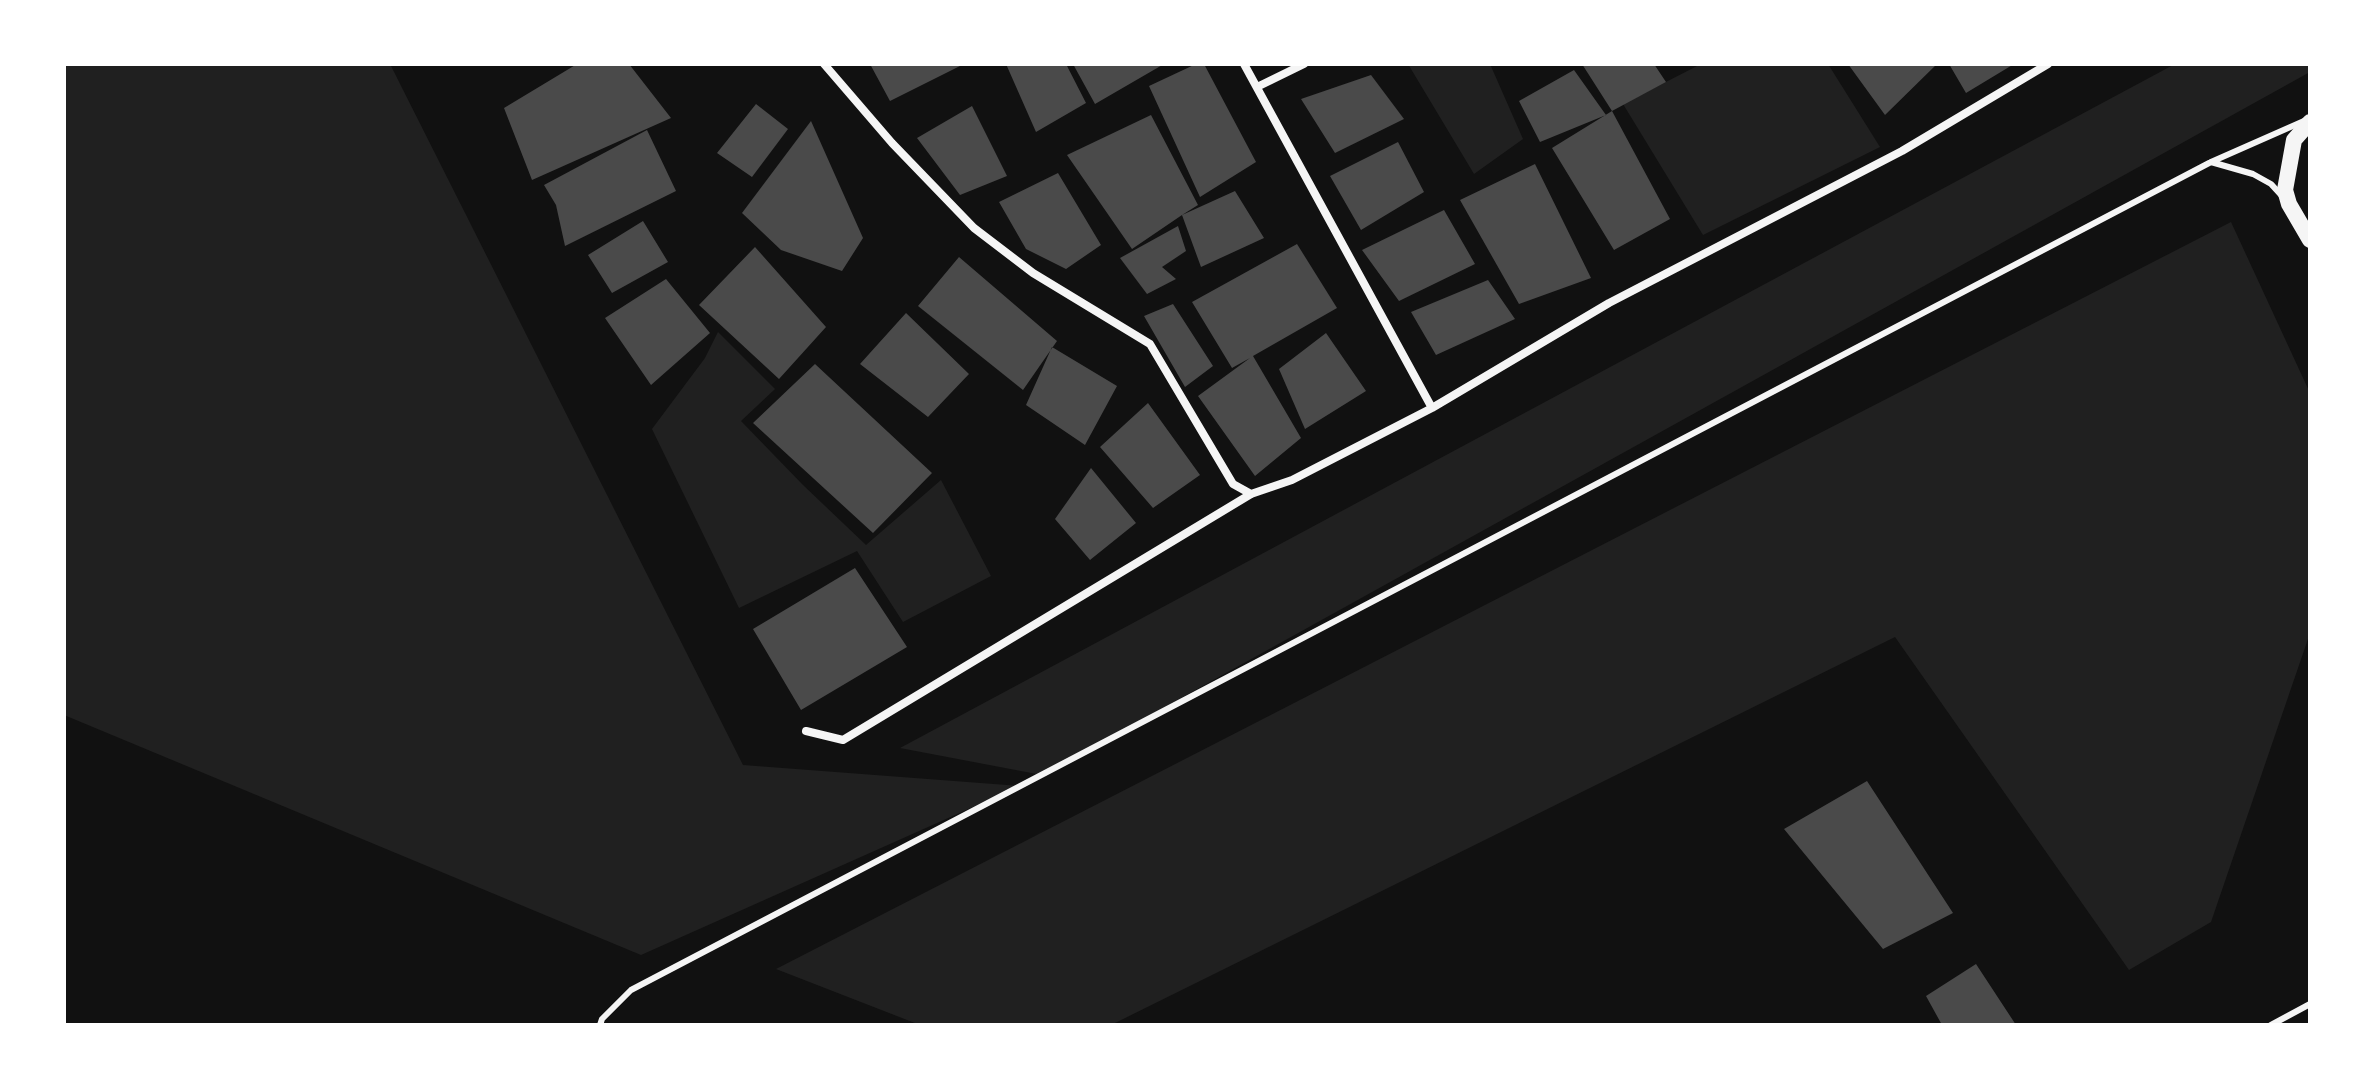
<!DOCTYPE html>
<style>
body{margin:0}
#map{position:relative;width:2374px;height:1089px;overflow:hidden;background:#111;font-family:"PT Sans Narrow",sans-serif}
canvas{display:block}
.frame{position:absolute;inset:0;border:66px solid #fff;pointer-events:none}
</style>
<div id="map">
<canvas width="2374" height="1089"></canvas>
<div class="frame"></div>
</div>
<script>
const context = document.querySelector('canvas').getContext('2d');
context.lineJoin = 'round';
function fillPath(path, color) { context.fillStyle = color; context.fill(path, 'evenodd'); }
const poly = rows => new Path2D(rows.map(r => 'M' + r).join(''));
function trace(path, color, width, dash) { context.strokeStyle = color; context.lineWidth = width; context.lineCap = dash ? 'butt' : 'round'; context.setLineDash(dash || []); context.stroke(path); }
fillPath(poly([
 [64,64,390,64,743,765,1020,786,641,955,64,715],
 [1408,64,1490,64,1523,139,1474,174],
 [1701,64,1828,64,1880,147,1703,235,1623,104],
 [2175,64,2310,64,2310,72,1042,775,900,748],
 [2231,222,2310,393,2310,633,2211,922,2129,970,1895,637,1111,1025,920,1025,776,969],
 [718,332,775,389,741,421,803,485,866,545,941,480,991,576,903,622,857,551,739,608,652,429,705,358]
]), '#202020');
fillPath(poly([
 [577,64,629,64,671,118,532,180,504,108],
 [870,64,964,64,890,101],
 [1006,64,1066,64,1086,103,1036,132],
 [1073,64,1164,64,1095,104],
 [1196,64,1204,64,1256,162,1200,197,1149,86],
 [1582,64,1654,64,1666,82,1612,111],
 [1848,64,1937,64,1885,115],
 [1949,64,2014,64,1966,93],
 [1574,70,1606,115,1540,142,1519,101],
 [1371,75,1404,119,1335,153,1301,99],
 [756,104,788,129,752,177,717,153],
 [972,106,1007,176,960,195,917,138],
 [1612,111,1670,219,1614,250,1552,148],
 [1151,115,1198,205,1182,215,1235,191,1264,238,1201,267,1182,215,1132,249,1067,155],
 [811,121,863,238,842,271,781,250,742,213],
 [647,130,676,191,565,246,556,205,544,185],
 [1398,142,1424,192,1361,230,1330,176],
 [1535,164,1591,278,1519,304,1460,200],
 [1058,173,1101,245,1066,269,1026,249,999,202],
 [1444,210,1475,264,1399,301,1362,250],
 [643,221,668,262,612,293,588,255],
 [1178,226,1186,251,1162,267,1176,279,1147,294,1120,258],
 [1297,244,1337,308,1253,356,1301,438,1255,476,1198,396,1250,358,1232,368,1192,302],
 [755,247,826,327,779,379,699,305],
 [959,257,1057,341,1023,390,918,306],
 [666,279,710,333,651,385,605,318],
 [1488,280,1515,319,1436,355,1411,312],
 [1173,304,1213,366,1185,387,1144,316],
 [906,313,969,374,928,417,860,364],
 [1326,333,1366,391,1305,429,1279,369],
 [1052,347,1117,386,1085,445,1026,405],
 [815,364,932,473,873,533,753,423],
 [1148,403,1200,475,1153,508,1100,447],
 [1091,468,1136,523,1090,560,1055,519],
 [855,568,907,647,801,710,753,629],
 [1867,781,1953,913,1883,949,1784,829],
 [1976,964,2016,1025,1942,1025,1926,996]
]), '#4a4a4a');
trace(poly([
 [2211,162,2253,174,2271,184,2282,196],
 [600,1025,602,1019,631,990,2211,162,2304,121],
 [2271,1025,2310,1004]
]), '#f5f5f5', 6);
trace(poly([
 [824,64,892,143,974,228,1033,273,1150,344,1233,484,1251,494],
 [1244,64,1432,408],
 [1257,87,1304,64],
 [806,731,843,740,1251,494,1292,480,1432,408,1609,303,1902,151,2048,64]
]), '#f5f5f5', 8);
trace(poly([
 [2310,122,2294,140,2285,190,2289,204,2310,240]
]), '#f5f5f5', 16);
</script>
